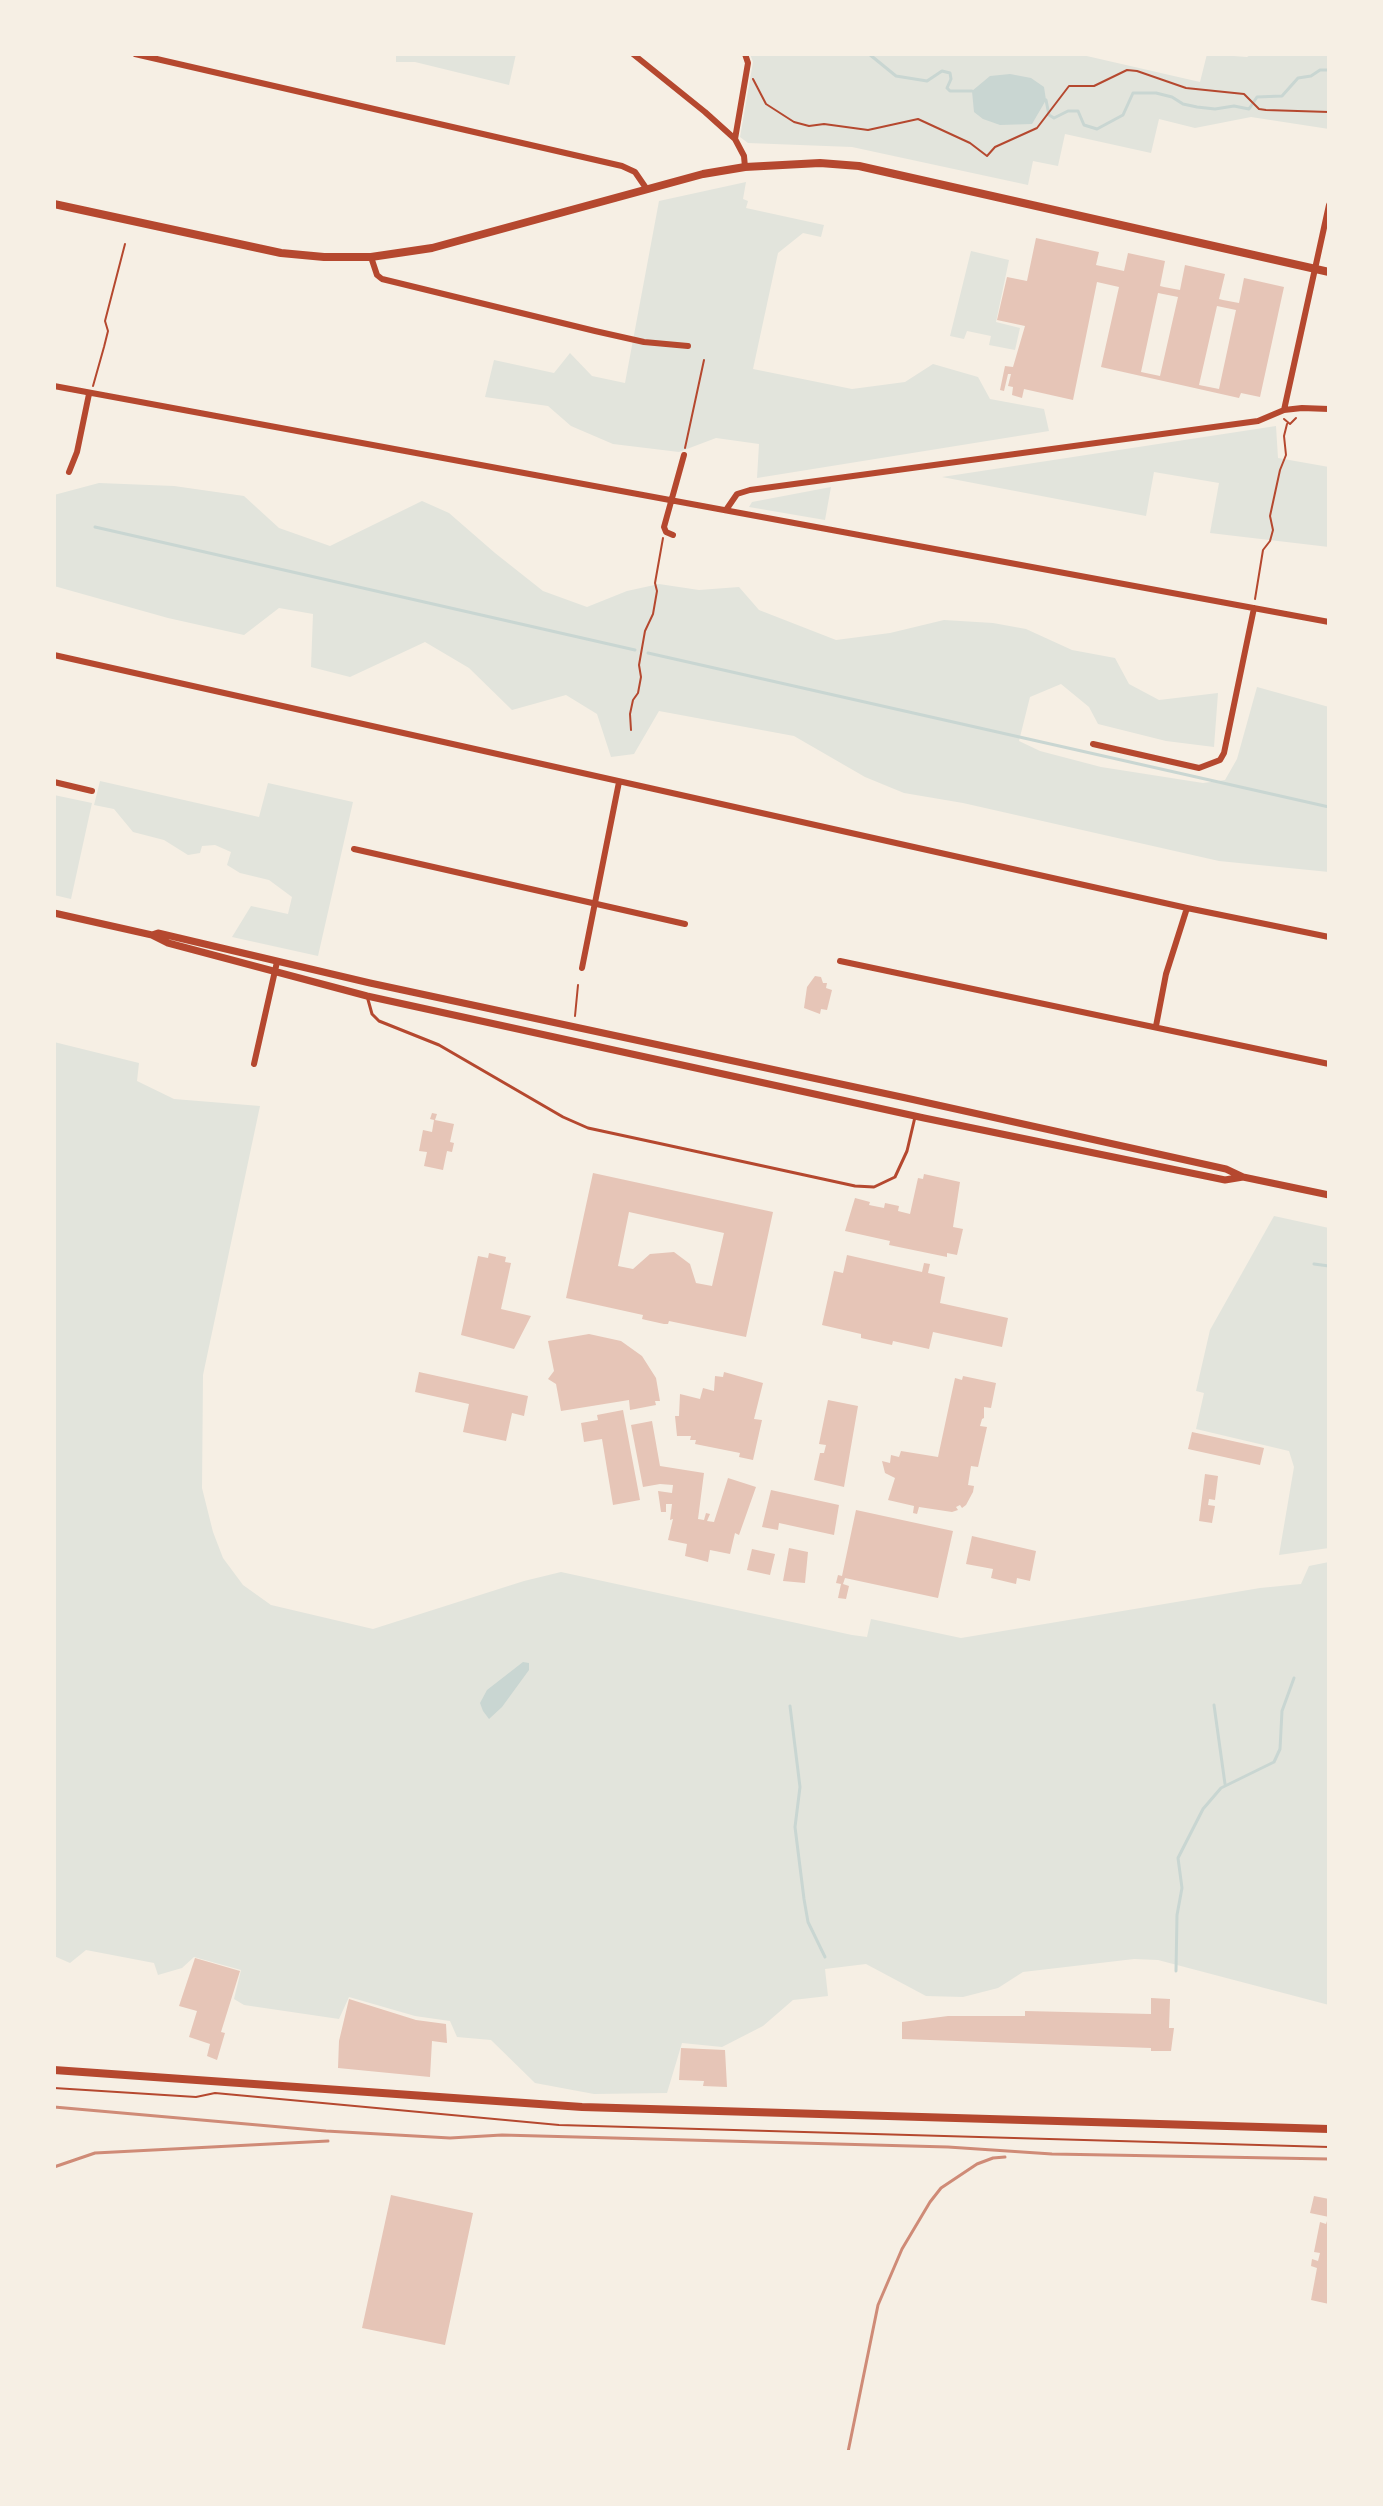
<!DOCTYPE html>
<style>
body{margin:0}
#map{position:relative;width:1383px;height:2506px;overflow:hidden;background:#f6efe4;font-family:Barlow,sans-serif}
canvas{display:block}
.frame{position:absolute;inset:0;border:56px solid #f6efe4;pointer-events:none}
</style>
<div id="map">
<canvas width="1383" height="2506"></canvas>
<div class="frame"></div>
</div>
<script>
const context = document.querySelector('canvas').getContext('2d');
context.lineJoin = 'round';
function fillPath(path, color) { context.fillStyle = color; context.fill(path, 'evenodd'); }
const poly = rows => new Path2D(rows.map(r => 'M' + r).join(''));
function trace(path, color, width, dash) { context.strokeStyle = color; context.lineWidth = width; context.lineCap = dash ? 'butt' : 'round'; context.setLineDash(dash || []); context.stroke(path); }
fillPath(poly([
 [396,54,516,54,509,85,415,62,396,62],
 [750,54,1078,54,1200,82,1207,54,1247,57,1252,54,1278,56,1329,54,1329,129,1251,117,1195,128,1159,119,1151,153,1065,134,1058,166,1033,161,1028,185,852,147,748,143,740,137,753,62],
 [746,182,743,199,748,201,746,208,824,225,821,237,803,233,778,253,753,369,852,389,905,382,933,364,978,377,990,399,1044,409,1049,431,757,478,759,444,716,438,679,452,613,444,571,426,548,406,485,397,494,360,554,373,570,353,592,376,625,383,659,201],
 [971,251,1009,260,996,322,1020,328,1015,350,989,345,991,336,967,331,964,339,950,336],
 [1276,426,1278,458,1329,467,1329,547,1210,533,1219,483,1154,472,1146,516,942,477],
 [99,483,174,486,244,496,279,528,330,546,422,501,449,513,495,553,543,591,587,607,627,591,659,584,699,590,739,587,759,610,836,640,890,633,944,620,993,623,1026,629,1072,650,1115,658,1129,684,1159,700,1218,693,1214,747,1166,741,1098,724,1089,707,1061,684,1030,697,1019,741,1040,751,1101,767,1203,783,1225,780,1237,759,1257,687,1329,707,1329,872,1219,861,963,803,904,793,865,777,794,736,659,711,634,754,611,757,597,714,566,695,512,710,469,668,425,642,350,677,311,667,313,614,279,608,244,635,168,618,54,586,54,495],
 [831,487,825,520,749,507,752,502],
 [100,781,259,817,268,783,353,802,318,956,232,937,251,906,288,914,292,897,269,880,240,873,227,865,231,852,215,845,202,846,200,853,188,855,164,840,133,832,114,809,94,805],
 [54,795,92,803,71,899,54,895],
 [54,1042,139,1063,137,1081,174,1099,260,1106,203,1375,202,1488,213,1532,223,1558,243,1585,271,1605,373,1629,524,1581,561,1572,852,1635,867,1637,871,1619,961,1638,1260,1588,1301,1584,1309,1566,1329,1562,1329,2005,1158,1960,1134,1959,1023,1972,998,1988,963,1997,926,1996,866,1964,825,1969,828,1996,793,2000,763,2026,722,2047,682,2043,667,2093,594,2094,535,2083,491,2040,457,2037,450,2021,415,2016,349,1997,339,2019,244,2005,234,1999,241,1970,194,1957,182,1968,158,1975,154,1963,86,1950,70,1963,54,1956],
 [1274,1216,1329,1228,1329,1548,1279,1555,1294,1467,1289,1451,1196,1429,1204,1393,1196,1391,1210,1330]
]), '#e2e4dc');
fillPath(poly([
 [1010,74,1031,78,1044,87,1046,100,1032,124,1000,125,983,119,974,112,972,91,990,76],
 [523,1662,529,1663,529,1670,502,1707,489,1719,483,1711,480,1703,487,1690]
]), '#c9d6d2');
trace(poly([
 [869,54,896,76,927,81,942,71,950,73,951,79,947,88,950,91,972,91],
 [1046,100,1049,115,1054,118,1068,111,1078,111,1084,125,1097,129,1123,115,1133,93,1156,93,1172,97,1183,104,1197,107,1215,109,1234,106,1249,109,1257,97,1282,96,1298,78,1311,76,1320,70,1329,70],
 [95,527,635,650],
 [648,653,1329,807],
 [1314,1264,1329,1266],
 [1214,1705,1225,1784],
 [790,1706,800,1787,795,1827,804,1899,808,1922,825,1957],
 [1176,1971,1177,1915,1182,1888,1178,1858,1203,1809,1221,1788,1274,1762,1280,1749,1282,1711,1294,1678]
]), '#c9d6d2', 3);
fillPath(poly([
 [1036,238,1099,252,1096,265,1124,271,1128,253,1165,261,1160,286,1164,287,1180,290,1185,265,1225,274,1219,299,1223,300,1239,303,1244,278,1284,287,1260,397,1241,393,1239,398,1101,367,1119,287,1097,282,1073,400,1024,389,1022,398,1012,395,1013,387,1008,386,1011,374,1008,374,1004,391,1000,390,1005,366,1013,367,1025,326,997,320,1007,277,1027,281],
 [1158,293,1178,297,1160,376,1141,372],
 [1217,306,1236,310,1219,389,1199,385],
 [815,976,821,977,823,983,827,983,826,988,832,990,827,1010,821,1009,820,1014,804,1008,807,987],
 [432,1113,437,1114,435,1120,454,1124,450,1142,454,1143,452,1152,447,1151,443,1170,424,1166,427,1152,419,1151,423,1130,432,1132,434,1120,430,1119],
 [593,1173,773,1212,746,1337,669,1321,668,1324,664,1324,646,1320,642,1319,643,1315,566,1298],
 [629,1212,724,1233,712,1286,696,1283,690,1264,674,1252,650,1254,633,1269,618,1266],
 [924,1174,960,1182,953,1227,963,1229,957,1255,947,1253,947,1257,889,1245,890,1241,845,1231,855,1198,870,1202,869,1205,884,1208,885,1203,899,1206,898,1211,910,1214,918,1178,923,1179],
 [489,1253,506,1257,505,1262,511,1263,501,1309,531,1316,514,1349,461,1335,478,1256,488,1258],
 [847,1255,922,1272,924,1263,930,1264,928,1273,945,1277,940,1303,1008,1318,1002,1347,933,1332,929,1349,893,1341,892,1345,861,1338,861,1334,822,1325,834,1271,843,1273],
 [589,1334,621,1341,642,1356,656,1378,660,1401,655,1401,656,1405,630,1410,629,1400,561,1411,556,1384,548,1379,554,1371,548,1341],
 [419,1372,528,1396,524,1416,512,1413,506,1441,463,1432,469,1404,415,1392],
 [724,1372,763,1383,754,1419,762,1420,753,1460,739,1457,740,1453,695,1444,696,1440,690,1440,691,1436,677,1436,675,1416,679,1416,680,1394,700,1399,703,1388,714,1391,715,1376,723,1377],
 [963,1376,996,1383,991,1408,984,1407,984,1418,982,1419,980,1426,987,1427,978,1467,971,1466,968,1485,974,1486,973,1492,966,1505,962,1508,960,1505,956,1507,958,1510,952,1512,919,1507,917,1514,913,1513,914,1506,888,1500,895,1478,885,1473,882,1461,890,1463,891,1455,899,1457,901,1451,938,1457,955,1378,962,1380],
 [828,1400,858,1406,844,1487,814,1480,820,1453,824,1453,826,1445,819,1444],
 [623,1410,640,1500,613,1505,602,1439,584,1442,581,1423,598,1420,597,1415],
 [652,1421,660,1466,704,1473,698,1519,704,1520,706,1513,710,1514,707,1521,714,1522,728,1478,756,1487,739,1535,735,1533,730,1554,710,1550,708,1562,697,1559,685,1556,687,1544,668,1540,673,1519,670,1520,672,1504,666,1504,666,1512,661,1512,658,1491,672,1493,673,1485,660,1484,643,1487,631,1425],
 [1192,1432,1264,1448,1260,1465,1188,1449],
 [1205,1474,1218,1476,1215,1500,1209,1499,1208,1505,1215,1506,1212,1523,1199,1521],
 [771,1490,839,1505,834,1535,779,1523,778,1530,762,1527],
 [856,1510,953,1531,938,1598,845,1578,843,1584,849,1586,846,1599,838,1598,841,1584,836,1583,838,1575,842,1576],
 [972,1536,1036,1551,1030,1581,1017,1578,1016,1584,991,1578,993,1569,966,1564],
 [789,1548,808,1552,805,1583,783,1581],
 [752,1549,775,1554,770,1575,747,1570],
 [195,1958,240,1971,221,2032,225,2033,217,2060,207,2056,210,2044,189,2037,197,2011,179,2006],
 [1151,1998,1170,1999,1169,2028,1174,2028,1171,2051,1151,2051,1151,2048,902,2039,902,2022,948,2016,1025,2016,1025,2011,1151,2014],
 [349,1999,416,2020,446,2024,447,2043,432,2041,430,2077,338,2068,339,2041],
 [681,2048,725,2050,727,2087,703,2086,704,2081,679,2080],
 [391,2195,473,2213,445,2345,362,2328],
 [1314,2196,1329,2199,1329,2217,1310,2213],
 [1328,2218,1329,2218,1329,2304,1311,2300,1317,2268,1311,2266,1312,2259,1318,2261,1320,2253,1314,2252,1320,2222,1326,2224]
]), '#e6c5b7');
trace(poly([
 [753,79,766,104,794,122,809,126,824,124,868,130,918,119,970,143,987,156,995,147,1037,128,1069,86,1094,86,1127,70,1137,71,1186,88,1244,94,1259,109,1266,110,1329,112],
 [93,386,104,347,108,331,105,321,125,244],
 [1284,419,1290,424,1296,418],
 [685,448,704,360],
 [1255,599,1263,550,1270,541,1273,530,1270,516,1280,470,1286,455,1284,436,1287,424],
 [631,730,630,714,633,700,638,693,641,677,639,665,645,631,653,614,657,591,655,583,663,538],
 [575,1016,578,985],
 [54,2088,196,2097,215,2093,559,2125,1329,2147]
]), '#b5482f', 2);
trace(poly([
 [367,996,372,1014,379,1021,439,1045,563,1117,588,1128,662,1144,855,1186,874,1187,895,1177,907,1151,915,1117]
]), '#b5482f', 3);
trace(poly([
 [135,54,622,166,635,172,646,188],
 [633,54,705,112,735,139,744,156,745,167],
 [735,139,748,63,745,54],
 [371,257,377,275,382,279,595,331,644,342,688,346],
 [54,386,1329,622],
 [1284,410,1329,205],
 [69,472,77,452,89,394],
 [726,510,737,494,750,490,1258,421,1284,410,1302,408,1329,409],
 [673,535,666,532,664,527,684,455],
 [54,655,1187,908,1329,937],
 [1093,744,1199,768,1220,760,1224,753,1254,608],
 [54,782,92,791],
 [354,849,685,924],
 [840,961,1329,1064],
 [582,968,619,782],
 [1156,1026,1166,974,1187,908],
 [254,1064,277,962]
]), '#b5482f', 6);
trace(poly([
 [54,913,152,935,158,933,370,983,906,1098,1226,1169,1243,1177,1329,1195],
 [152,935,168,943,367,996,924,1118,1225,1180,1243,1177]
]), '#b5482f', 7);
trace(poly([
 [54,204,281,253,324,257,371,257,432,248,703,174,745,167,820,163,859,166,1329,272],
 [54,2070,582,2107,1329,2129]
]), '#b5482f', 8);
trace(poly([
 [54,2107,326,2131,450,2138,502,2135,948,2147,1052,2154,1329,2159],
 [54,2167,95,2153,328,2141],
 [848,2452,878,2305,902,2249,930,2202,941,2188,977,2164,993,2158,1005,2157]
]), '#cf8b77', 3);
</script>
